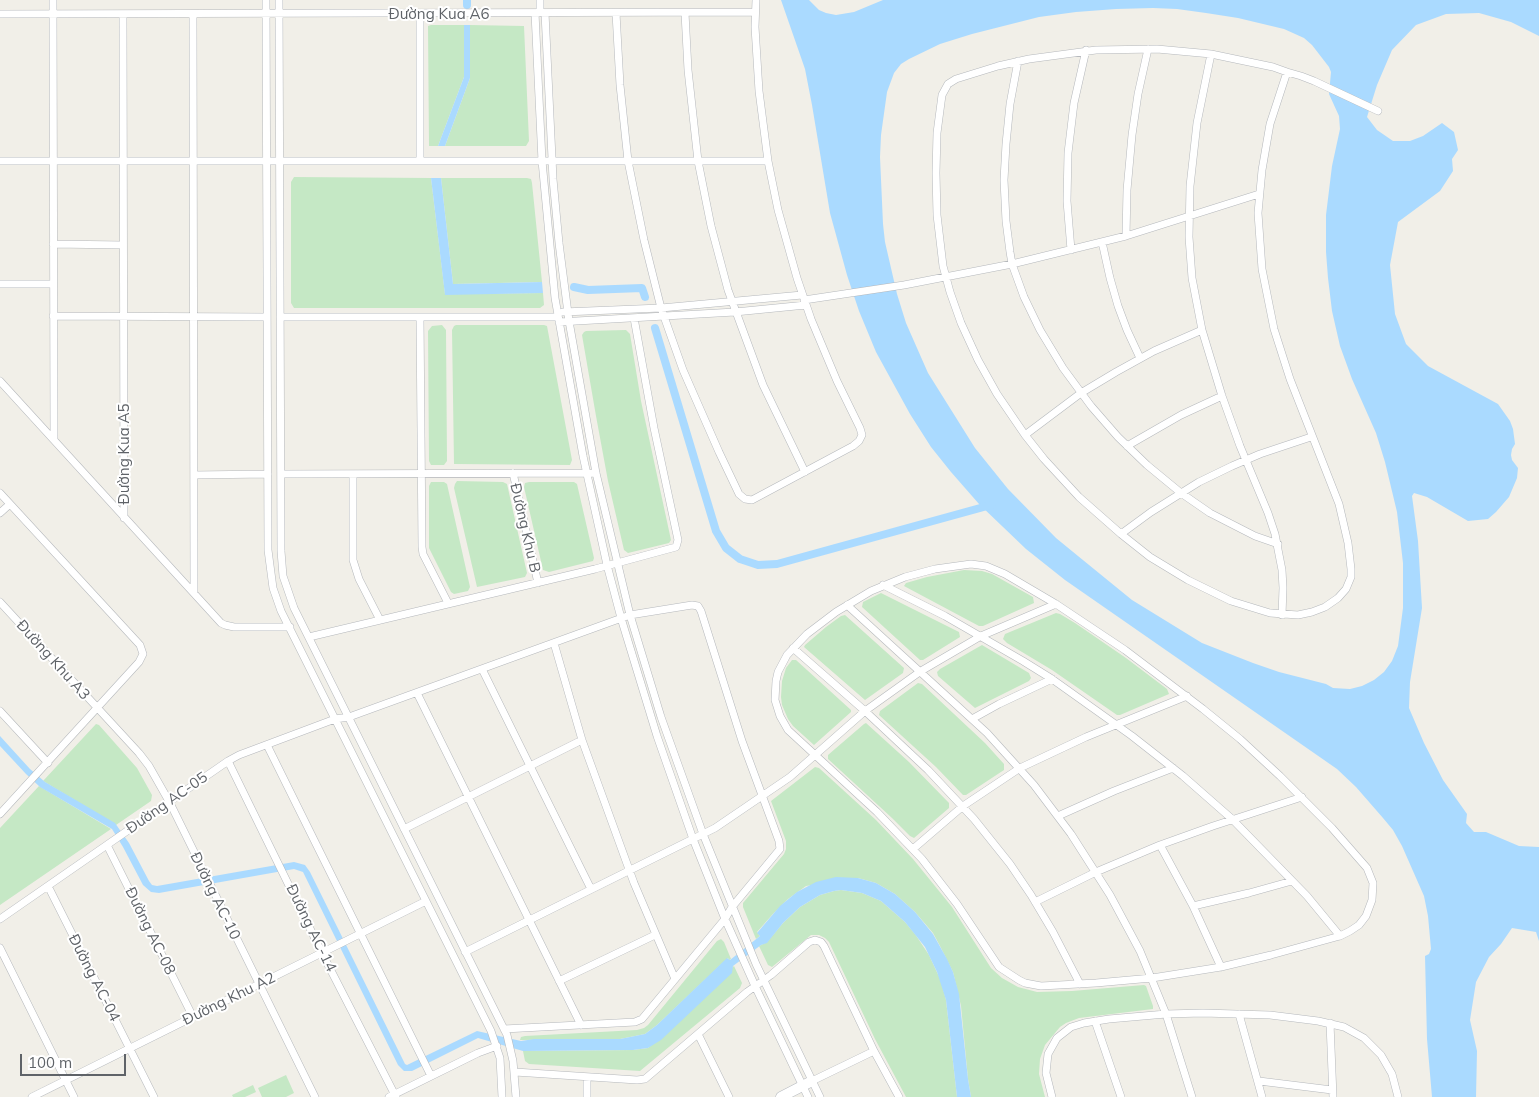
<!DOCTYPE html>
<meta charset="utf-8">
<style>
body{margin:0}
#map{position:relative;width:1539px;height:1097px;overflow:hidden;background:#f1efe8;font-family:Mulish,sans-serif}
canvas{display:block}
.scale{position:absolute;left:20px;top:1054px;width:106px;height:22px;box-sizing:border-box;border:2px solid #5f6368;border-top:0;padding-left:6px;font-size:15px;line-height:18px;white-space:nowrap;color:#5f6368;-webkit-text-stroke:4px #fff;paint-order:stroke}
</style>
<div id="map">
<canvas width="1539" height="1097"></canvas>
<div class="scale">100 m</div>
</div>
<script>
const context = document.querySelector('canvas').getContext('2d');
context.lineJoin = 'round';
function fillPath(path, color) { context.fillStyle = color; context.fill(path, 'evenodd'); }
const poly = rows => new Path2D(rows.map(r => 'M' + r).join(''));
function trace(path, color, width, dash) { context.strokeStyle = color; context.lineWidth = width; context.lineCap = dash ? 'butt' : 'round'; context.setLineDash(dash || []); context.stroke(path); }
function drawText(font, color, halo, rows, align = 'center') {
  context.font = font + ' Mulish,sans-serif'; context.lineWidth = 4; context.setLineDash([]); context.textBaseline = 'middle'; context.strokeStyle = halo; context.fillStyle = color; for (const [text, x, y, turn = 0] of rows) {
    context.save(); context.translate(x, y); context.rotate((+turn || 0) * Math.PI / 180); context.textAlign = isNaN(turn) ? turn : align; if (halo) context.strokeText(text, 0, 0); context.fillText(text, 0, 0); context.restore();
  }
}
fillPath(poly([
 [431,25,464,25,464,77,438,146,429,146,428,26],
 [470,25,524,26,529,141,526,146,445,146,470,78],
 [294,177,431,178,445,294,543,293,544,305,540,308,294,308,291,303,291,182],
 [441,178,527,178,531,179,532,183,542,282,453,284],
 [442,325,446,330,447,461,444,465,431,465,429,461,428,331,432,326],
 [456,325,544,325,547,326,572,460,570,465,454,464,452,330,454,326],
 [626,330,630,334,641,401,671,540,669,543,628,553,624,550,608,481,596,416,582,335,584,332,586,331],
 [457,481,503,482,507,484,527,573,525,577,477,587,454,488,455,484],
 [431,482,444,482,447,484,470,587,468,591,454,594,451,592,429,548,429,486],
 [529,482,574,482,577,484,594,558,593,561,549,572,543,570,524,487,525,483],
 [964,570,982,571,992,574,1033,597,1034,603,983,626,979,626,904,586,906,583,927,577],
 [881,593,959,632,960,637,923,660,920,660,862,607,863,602],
 [1056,613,1060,614,1075,623,1126,658,1167,689,1169,694,1120,715,1117,715,1052,670,1007,643,1003,639,1005,634],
 [845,615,904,668,903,673,865,700,804,647,805,645,826,627,841,616],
 [982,645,1029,673,1031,678,1029,681,975,708,938,676,937,672,940,669],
 [792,660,796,660,851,710,851,712,814,745,793,726,788,719,782,705,781,697,782,681,786,668],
 [918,683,922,684,985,743,1004,764,1004,770,966,795,963,795,936,767,879,715,880,711],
 [866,723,909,762,949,803,949,808,914,838,910,836,892,818,828,759,828,755,864,724],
 [96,724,99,725,137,768,152,795,151,801,116,825,43,781],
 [815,767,819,768,876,820,913,859,952,907,991,968,1002,978,1018,987,1037,992,1072,991,1144,985,1146,986,1153,1006,1153,1009,1079,1018,1066,1023,1060,1027,1045,1045,1040,1059,1039,1074,1045,1097,971,1097,968,1079,961,1006,953,972,940,946,933,933,915,912,895,894,876,883,858,878,806,886,788,899,772,915,757,932,760,936,756,939,743,907,743,903,784,854,786,849,786,841,771,801],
 [39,786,111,829,0,905,0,828],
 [841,890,862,893,881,901,905,922,915,934,929,955,941,981,946,1000,957,1097,906,1097,875,1039,829,942,825,938,819,935,811,935,772,967,768,965,759,946,767,942,783,923,800,907,820,895,834,891],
 [721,939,724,942,731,959,729,960,728,958,657,1025,645,1034,620,1039,520,1040,521,1037,525,1036,637,1030,644,1028,648,1025,717,941],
 [734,966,742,983,740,988,640,1071,529,1064,525,1061,523,1051,633,1050,648,1048],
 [286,1075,294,1093,286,1097,262,1097,258,1088],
 [253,1085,256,1092,245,1097,233,1097,232,1095]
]), '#c5e8c5');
fillPath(poly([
 [781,0,809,0,819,10,826,13,836,15,854,12,883,0,1539,0,1539,36,1511,22,1479,13,1446,14,1416,25,1392,50,1377,85,1367,117,1377,130,1393,141,1410,141,1423,136,1442,123,1454,132,1458,150,1452,159,1453,171,1440,191,1398,222,1390,265,1395,314,1406,344,1428,366,1498,404,1510,421,1513,429,1515,444,1512,449,1511,455,1512,460,1518,468,1517,478,1509,497,1496,512,1488,519,1468,521,1427,497,1414,493,1412,496,1418,541,1422,608,1410,682,1409,708,1424,743,1443,780,1467,814,1466,823,1474,832,1486,832,1519,846,1539,847,1539,941,1536,932,1512,928,1501,944,1489,957,1476,982,1470,1020,1477,1051,1476,1097,1432,1097,1427,1039,1425,956,1429,954,1431,949,1428,916,1424,896,1402,846,1393,830,1383,818,1356,787,1337,769,1065,580,1026,549,979,504,951,472,931,447,910,414,876,352,859,311,847,275,830,213,812,105,805,69],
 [1153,8,1177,9,1206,13,1238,18,1284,29,1304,38,1312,45,1329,67,1331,72,1329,94,1339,116,1340,129,1332,166,1326,215,1326,252,1328,278,1332,311,1340,346,1352,379,1376,433,1385,462,1397,512,1403,563,1403,608,1398,646,1392,661,1384,672,1374,680,1362,686,1350,689,1333,688,1326,684,1279,672,1253,663,1202,643,1132,600,1078,556,1056,538,1008,489,975,448,928,373,906,323,897,294,885,242,883,224,880,157,881,135,887,92,894,73,901,64,909,59,940,44,972,34,1039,17,1076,12,1116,9],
 [464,25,470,25,470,78,445,146,438,146,464,77],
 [431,178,441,178,453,284,542,282,543,293,445,295],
 [0,736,30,769,45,782,115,823,129,843,149,881,152,885,157,886,294,862,305,865,310,872,405,1064,407,1065,477,1031,521,1041,534,1039,620,1039,645,1034,657,1025,727,958,730,960,760,936,757,933,780,906,797,892,816,882,836,877,858,878,876,883,895,894,915,912,933,934,947,959,953,972,959,994,968,1079,971,1097,957,1097,946,1000,937,972,925,947,905,922,881,901,862,893,841,890,834,891,820,895,800,907,783,923,767,943,761,945,733,966,732,973,661,1040,648,1048,633,1050,523,1051,478,1038,412,1071,404,1071,398,1065,303,872,294,869,159,893,151,892,143,885,123,847,112,829,40,787,26,774,0,746]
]), '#aadaff');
trace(poly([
 [467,5,467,0],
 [574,287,588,290,642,288,645,297],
 [655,328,716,531,726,548,740,559,758,565,777,564,991,505]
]), '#aadaff', 8);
const street = poly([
 [53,0,54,440],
 [266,0,268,550,273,588,281,611,491,1031,500,1058,502,1097],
 [279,0,281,551,283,576,294,608,507,1035,513,1061,516,1097],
 [540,0,540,13],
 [535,13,542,161,555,298,583,456,607,565,621,618,657,736,693,839,725,919,755,986,808,1097],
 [545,13,553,179,559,243,569,321,596,473,630,615,661,717,703,834,756,964,820,1097],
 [616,13,620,85,628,161,644,240,661,308,683,370,719,452,739,494,745,499,752,500,853,446,859,441,862,435,860,428,837,381,811,319,797,278,778,210,768,161,759,91,755,27,756,0],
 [685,13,688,70,698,161,711,226,728,290,763,385,805,472],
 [0,14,755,12],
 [123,14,124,518],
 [193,14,194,593],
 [1211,54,1197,123,1190,186,1189,237,1192,278,1202,330,1222,396,1240,446,1268,513,1275,534,1282,570,1283,588,1282,615],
 [1018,61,1010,104,1006,144,1004,180,1006,221,1010,252,1012,264,1024,297,1040,330,1063,368,1091,406,1118,437,1147,465,1181,493,1210,513,1255,536,1278,544],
 [1287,72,1270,124,1262,170,1258,213,1262,269,1274,329,1290,379,1339,504,1348,543,1351,569,1351,577,1346,589,1338,598,1325,607,1312,612,1298,615,1270,613,1231,601,1188,580,1150,557,1121,534,1079,497,1044,459,1025,435,997,394,978,360,961,323,950,292,943,266,937,215,936,173,937,133,942,95,948,84,956,79,998,66,1029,59,1096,50,1157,49,1211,54,1273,67,1287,72,1301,76,1314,81,1378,111],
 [0,161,768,161],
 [420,161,420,14],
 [1126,236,1127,190,1132,135,1138,94,1148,49],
 [1102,242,1110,278,1118,306,1127,330,1140,358],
 [53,244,123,245],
 [1071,250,1067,201,1068,153,1074,103,1086,50],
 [0,284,53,284],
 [804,300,904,285,1012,264,1126,236,1259,194],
 [563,312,661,308,802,295],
 [53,316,267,317],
 [280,317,558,317],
 [420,317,422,547,423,554,448,603],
 [559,322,735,312,806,305],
 [0,381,221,623,225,625,234,627,290,627],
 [1025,435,1081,393,1116,372,1154,351,1202,330],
 [1127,446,1181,415,1222,396],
 [513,473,538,583],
 [281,474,596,473],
 [353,474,353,560,359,579,380,620],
 [194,475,268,474],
 [0,493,140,645,143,654,139,662,0,814],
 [0,513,10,504],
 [1121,534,1151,512,1199,482,1232,466,1260,454,1311,437],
 [971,564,986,566,1005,574,1056,604,1125,650,1203,709,1240,739,1280,776,1332,828,1367,868,1373,883,1372,900,1366,916,1359,925,1350,931,1340,936,1271,955,1221,967,1152,978,1096,983,1041,986,1025,983,1019,980,999,967,957,904,922,859,877,812,788,730,780,716,775,700,776,681,778,672,787,655,807,634,836,612,871,591,905,577,935,569,971,564],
 [883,585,945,616,1023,661,1052,679,1132,736,1183,776,1232,819,1307,896,1340,936],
 [0,602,139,753,149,766,170,803,315,1097],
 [847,605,987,733,1034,785,1071,834,1110,895,1140,951,1166,1014,1192,1097],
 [309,637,595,569,676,547,678,540,654,428,634,318],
 [554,643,582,740,634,883,675,979],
 [793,648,865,711,928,770,974,819,1010,864,1031,895,1053,932,1080,984],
 [482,669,591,889],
 [417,693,581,1025],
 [0,711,48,763],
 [972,719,999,704,1052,679],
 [267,745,431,1076],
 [228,761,322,953,396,1097],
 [1058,816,1114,791,1173,768],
 [404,829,582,740],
 [107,845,193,1017],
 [1160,845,1193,906,1221,967],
 [913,849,963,806,1020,768,1086,737,1187,696],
 [48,886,154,1097],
 [1035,902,1096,872,1160,845,1213,826,1302,797],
 [1193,906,1249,893,1292,881],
 [0,919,228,761,239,755,335,719,349,717,630,615,692,605,698,606,701,611,742,741,779,841,780,849,732,907,725,919,642,1019,635,1022,504,1029],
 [0,948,74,1097],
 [465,952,715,828,790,777,865,711,921,671,981,636,1056,604],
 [559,981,655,935],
 [1239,1014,1262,1097],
 [1095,1021,1121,1097],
 [1330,1023,1333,1097],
 [698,1034,729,1097],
 [515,1072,637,1080,645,1079,747,992,771,975,809,942,815,940,821,942,824,946,874,1051,899,1097],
 [587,1077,587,1097],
 [812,1081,874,1051],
 [1259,1081,1332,1090],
 [32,1097,426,901],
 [389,1097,478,1053,497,1046],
 [1052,1097,1046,1073,1048,1054,1057,1038,1071,1027,1084,1023,1109,1019,1166,1014,1203,1013,1270,1015,1318,1021,1344,1027,1364,1038,1381,1055,1392,1074,1398,1097]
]);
const secondary = poly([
 [781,1097,812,1081]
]);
trace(street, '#b5b8bc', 8);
trace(secondary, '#b6babf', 11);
trace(street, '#fff', 7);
trace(secondary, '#fff', 10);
drawText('15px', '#5f6368', '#fff', [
 ["Đường Kua A6",439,14],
 ["Đường Kua A5",124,454,-90],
 ["Đường Khu B",525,528,77],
 ["Đường Khu A3",53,660,48],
 ["Đường AC-05",167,803,-35],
 ["Đường AC-10",215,896,64],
 ["Đường AC-14",311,928,64],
 ["Đường AC-08",150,931,64],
 ["Đường AC-04",94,978,63],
 ["Đường Khu A2",229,999,-26]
]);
</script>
